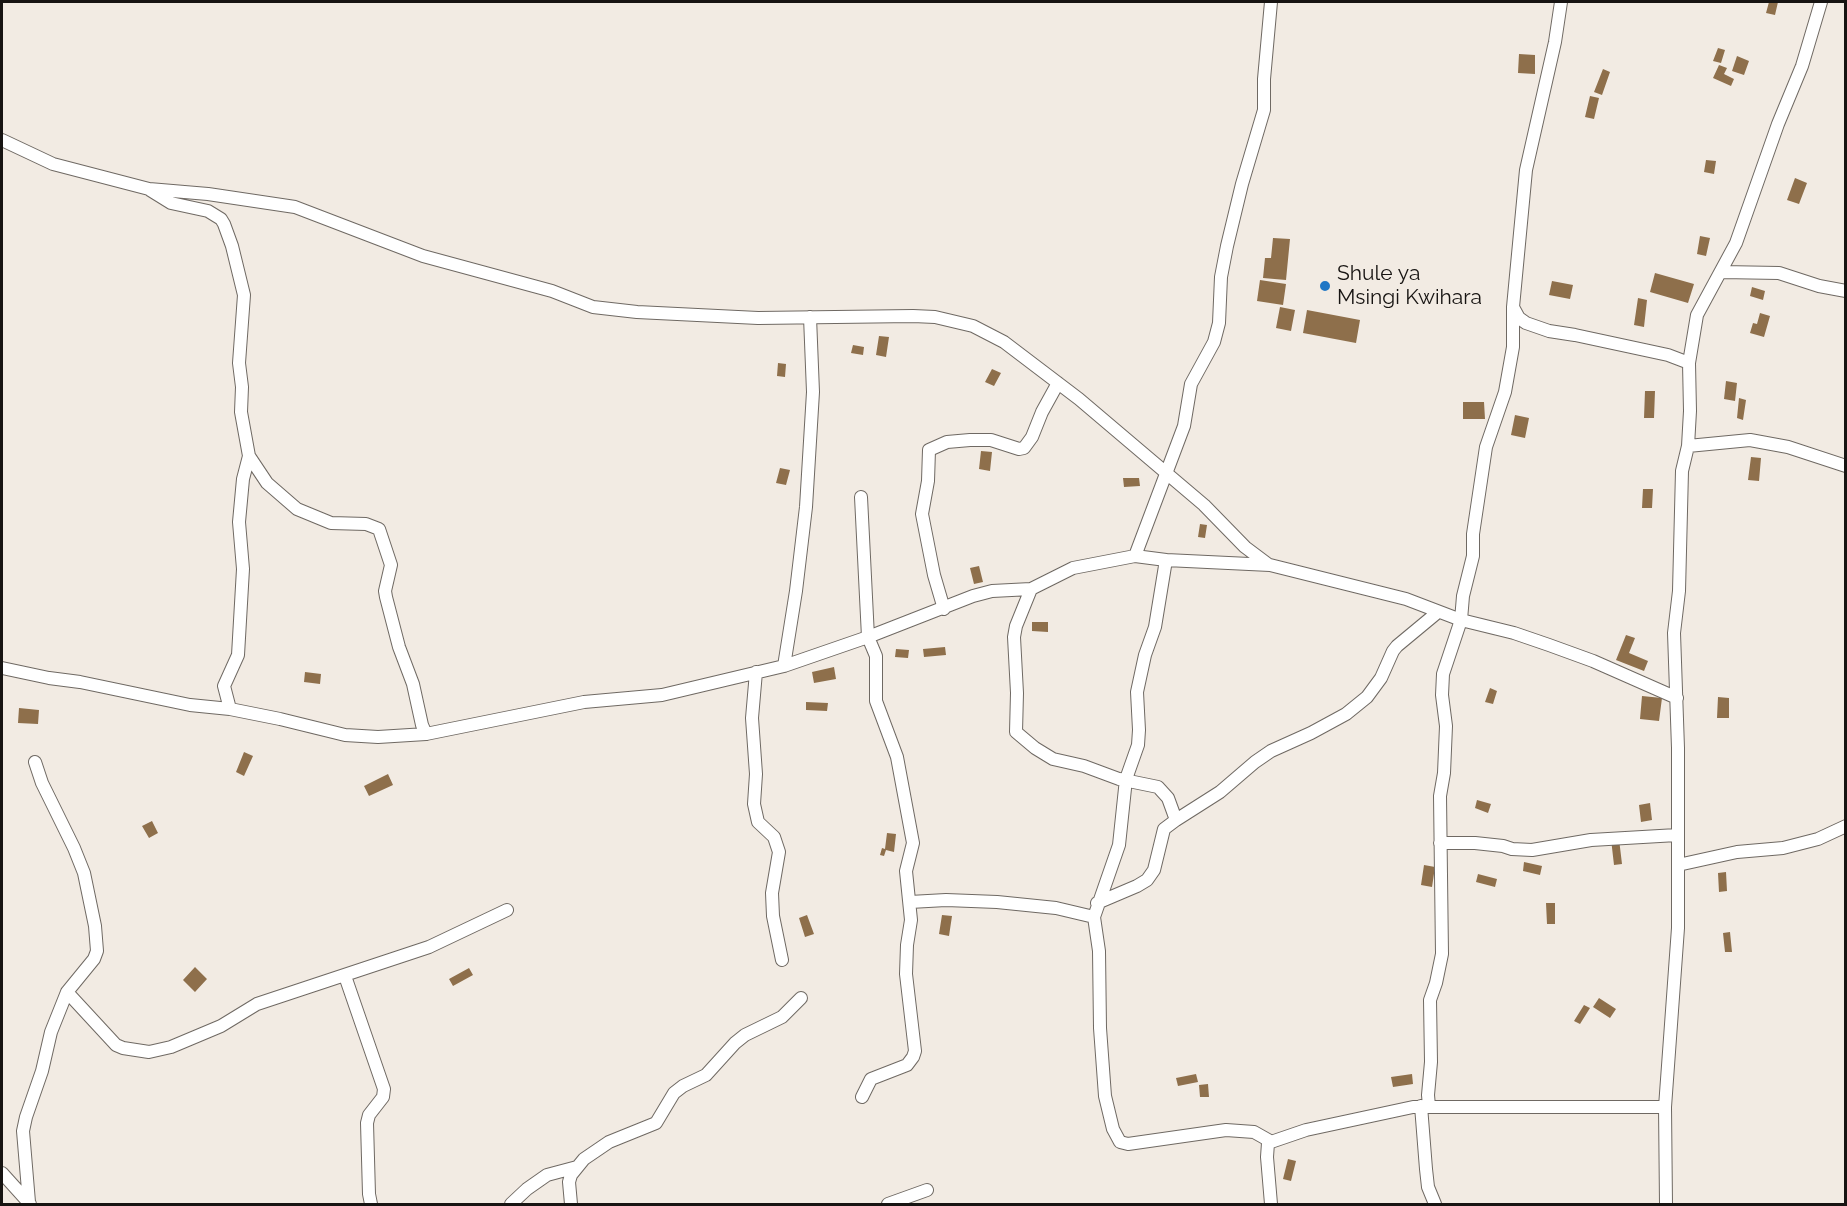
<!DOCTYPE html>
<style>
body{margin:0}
#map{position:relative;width:1847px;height:1206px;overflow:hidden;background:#f2ebe3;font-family:Raleway,sans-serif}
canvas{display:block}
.frame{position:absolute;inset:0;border:3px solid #171412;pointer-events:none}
</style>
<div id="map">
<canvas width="1847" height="1206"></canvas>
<div class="frame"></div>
</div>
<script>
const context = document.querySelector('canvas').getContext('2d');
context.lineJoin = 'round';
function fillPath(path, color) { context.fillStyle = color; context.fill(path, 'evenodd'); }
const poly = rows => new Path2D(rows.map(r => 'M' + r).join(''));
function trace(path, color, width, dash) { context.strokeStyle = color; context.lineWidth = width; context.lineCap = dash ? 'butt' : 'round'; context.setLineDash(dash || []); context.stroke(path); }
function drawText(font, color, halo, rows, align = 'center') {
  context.font = font + ' Raleway,sans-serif'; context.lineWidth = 4.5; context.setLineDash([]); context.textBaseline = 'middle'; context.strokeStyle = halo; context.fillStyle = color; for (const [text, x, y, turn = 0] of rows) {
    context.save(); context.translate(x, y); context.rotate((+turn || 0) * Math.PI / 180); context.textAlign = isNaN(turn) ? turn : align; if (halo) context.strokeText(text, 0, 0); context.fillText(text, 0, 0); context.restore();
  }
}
fillPath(poly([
 [1769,2,1778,2,1775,15,1766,13],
 [1718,48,1725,50,1721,63,1713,61],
 [1519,54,1535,55,1535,74,1518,73],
 [1737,56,1749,61,1744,75,1732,71],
 [1719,65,1727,68,1724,74,1734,79,1731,86,1713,78],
 [1603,69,1610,72,1602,95,1594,92],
 [1590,96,1599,98,1594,119,1585,117],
 [1706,160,1716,161,1714,174,1704,172],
 [1795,178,1807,183,1799,204,1787,200],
 [1700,236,1710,238,1706,256,1697,254],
 [1273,238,1290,239,1286,280,1263,278,1265,258,1271,258],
 [1655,273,1694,284,1688,303,1650,292],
 [1260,280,1286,284,1283,305,1257,301],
 [1552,281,1573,285,1570,299,1549,295],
 [1752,287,1765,291,1763,300,1750,296],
 [1638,298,1647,300,1644,327,1634,325],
 [1280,307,1295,310,1291,331,1276,328],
 [1307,310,1360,320,1356,343,1303,333],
 [1760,313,1770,316,1764,337,1750,333,1753,323,1757,324],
 [879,336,889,337,886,357,876,355],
 [853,345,864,347,863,355,851,353],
 [778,363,786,364,785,377,777,376],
 [992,369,1001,373,994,386,985,382],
 [1726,381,1737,383,1735,401,1724,399],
 [1645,391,1655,391,1654,418,1644,418],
 [1739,398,1746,400,1743,420,1737,418],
 [1463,402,1484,402,1485,419,1463,419],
 [1515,415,1529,418,1525,438,1511,435],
 [981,451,992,452,990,471,979,469],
 [1751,457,1761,458,1759,481,1748,480],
 [780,468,790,470,786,485,776,483],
 [1123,478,1139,478,1140,486,1124,487],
 [1643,489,1653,489,1652,508,1642,508],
 [1200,524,1207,525,1205,538,1198,537],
 [979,566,983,582,974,584,970,568],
 [1032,622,1048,622,1048,632,1032,631],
 [1626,635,1635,638,1629,653,1648,661,1644,671,1616,660],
 [945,647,946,655,924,657,923,649],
 [896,649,909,650,908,658,895,657],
 [834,667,836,679,814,683,812,672],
 [305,672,321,674,320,684,304,682],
 [1490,688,1497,691,1493,704,1485,702],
 [1642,696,1662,698,1659,721,1640,719],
 [1718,697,1729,698,1729,718,1717,718],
 [806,702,828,703,827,711,806,710],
 [19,708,39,710,38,724,18,723],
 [244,752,253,756,244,776,236,772],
 [388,774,393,785,369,796,364,786],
 [1477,800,1491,804,1488,813,1475,808],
 [1650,803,1652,820,1641,822,1639,805],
 [152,821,158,833,149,838,142,826],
 [887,833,896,834,894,852,886,850,884,856,880,855,882,848,885,849],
 [1611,839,1619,839,1622,864,1614,865],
 [1524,862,1542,866,1540,875,1523,871],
 [1424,865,1435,867,1432,887,1421,885],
 [1726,872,1727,891,1719,892,1718,873],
 [1478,874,1497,879,1495,887,1476,882],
 [1546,903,1555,903,1555,924,1547,924],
 [807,915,814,934,805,937,799,918],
 [942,915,952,916,949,936,939,934],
 [1730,932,1732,952,1725,952,1723,933],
 [195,967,207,979,195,992,183,980],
 [469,968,473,975,453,986,449,979],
 [1599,998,1616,1009,1610,1018,1593,1007],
 [1584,1005,1590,1008,1580,1024,1574,1021],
 [1196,1074,1198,1082,1178,1086,1176,1078],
 [1412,1074,1413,1084,1393,1087,1391,1077],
 [1208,1084,1209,1097,1200,1097,1199,1085],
 [1288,1159,1296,1161,1291,1181,1283,1179]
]), '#8e6f4b');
const minor = poly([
 [1561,2,1555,42,1526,170,1513,307,1519,318,1526,323,1549,331,1575,335,1668,355,1689,363],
 [2,140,53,164,149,189,208,194,295,207,423,256,552,291,593,307,637,312,758,318,913,316,935,317,973,326,1004,342,1079,399,1204,505,1245,547,1269,565],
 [150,190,171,203,208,211,221,219,224,224,232,246,244,295,239,363,242,387,241,412,249,456,267,483,297,509,331,523,366,524,379,529,391,565,385,591,386,597,399,647,413,684,422,725,426,734],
 [1722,272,1779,273,1819,286,1846,291],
 [1688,446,1750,440,1788,447,1846,466],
 [861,497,868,637,876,656,876,701,897,757,913,843,906,871,911,920,907,945,906,974,915,1051,913,1057,907,1065,871,1079,862,1097],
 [1135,556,1184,426,1191,384,1214,342,1219,323,1221,277,1227,246,1242,184,1264,110,1264,79,1271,2],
 [1166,560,1155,627,1145,655,1137,692,1139,730,1138,745,1126,779,1119,845,1094,917,1099,951,1100,1028,1105,1096,1113,1129,1120,1142,1128,1144,1226,1130,1254,1132,1270,1141],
 [1031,589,1016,626,1014,637,1017,693,1016,732,1035,748,1053,759,1084,766,1119,779,1158,787,1168,798,1176,820],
 [944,609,934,575,922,514,928,481,929,450,947,442,970,440,991,440,1019,449,1024,448,1032,437,1042,412,1058,383],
 [784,666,796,591,806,507,813,392,810,317],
 [2,668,49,678,80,682,190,705,230,709,280,719,345,735,378,737,426,734,584,702,662,695,784,666,868,637,973,596,992,591,1031,589,1073,568,1135,556,1166,560,1270,565,1406,599,1461,620,1514,633,1549,645,1593,661,1677,698],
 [756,672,752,718,756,774,754,804,758,822,774,837,779,852,772,893,773,916,782,960],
 [230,709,224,686,238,655,243,569,239,522,243,479,249,456],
 [1440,843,1475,843,1503,846,1512,849,1532,850,1591,840,1677,835],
 [1678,865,1737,852,1783,848,1818,839,1846,826],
 [910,902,946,900,997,902,1056,908,1094,917],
 [1097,903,1137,886,1147,880,1154,870,1164,829,1176,820,1220,792,1255,762,1271,751,1311,733,1346,714,1367,697,1381,678,1393,651,1397,646,1438,612],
 [345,976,384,1089,383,1097,369,1115,367,1123,369,1194,371,1204],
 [67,992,116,1045,123,1048,149,1052,171,1047,221,1026,257,1004,429,947,507,910],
 [1421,1106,1426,1169,1428,1187,1435,1204],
 [1429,1106,1428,1095,1431,1062,1430,1000,1436,983,1442,954,1440,796,1444,773,1446,726,1442,695,1443,674,1461,620,1463,596,1473,556,1473,534,1486,447,1505,392,1513,347,1513,307],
 [2,1173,30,1204],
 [29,1202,23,1131,26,1117,42,1071,51,1032,67,992,94,959,97,951,95,926,84,873,74,848,42,783,35,762],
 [511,1204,527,1189,547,1175,577,1167],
 [571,1204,569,1182,571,1175,584,1159,609,1142,656,1123,674,1093,683,1086,706,1075,735,1043,745,1035,782,1017,801,998],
 [888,1204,927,1190],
 [1271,1204,1267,1157,1268,1143,1306,1130,1413,1107,1665,1107],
 [1666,1204,1665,1107,1678,928,1678,748,1674,633,1679,591,1682,471,1688,446,1690,411,1689,363,1697,315,1736,243,1778,124,1802,66,1821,2]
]);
trace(minor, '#6f6963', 14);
trace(minor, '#fff', 12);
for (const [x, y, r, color] of [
 [1325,286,6,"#2177c5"]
]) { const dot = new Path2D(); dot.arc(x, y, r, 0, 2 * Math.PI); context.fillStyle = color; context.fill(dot); trace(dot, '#f2ebe3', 2); }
drawText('21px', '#171412', '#f2ebe3', [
 ["Shule ya",1337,274],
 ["Msingi Kwihara",1337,298]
], 'left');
</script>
